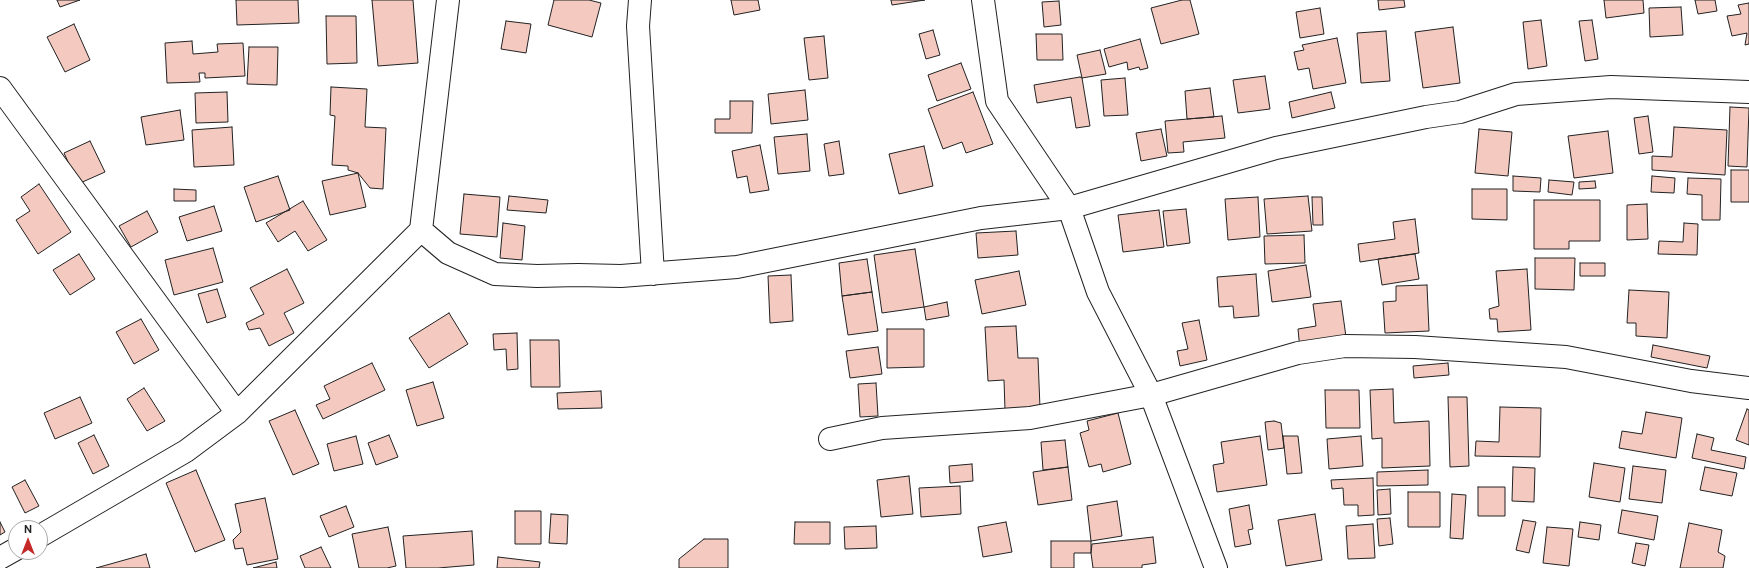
<!DOCTYPE html>
<style>
body{margin:0}
#map{position:relative;width:1749px;height:568px;overflow:hidden;background:#fff;font-family:"DM Sans",sans-serif}
canvas{display:block}
.north{position:absolute;left:8px;top:520px;width:40px;height:40px;box-sizing:border-box;background:#fff;border:1px solid #a7a7a7;border-radius:50%;rotate:0deg;font-size:11px;font-weight:700;line-height:16px;text-align:center;color:#222}
.north::after{content:'';display:block;margin:auto;width:14px;height:18px;background:#c62828;clip-path:polygon(50% 0,100% 100%,50% 72%,0 100%)}
</style>
<div id="map">
<canvas width="1749" height="568"></canvas>
<div class="north">N</div>
</div>
<script>
const context = document.querySelector('canvas').getContext('2d');
context.lineJoin = 'round';
function fillPath(path, color) { context.fillStyle = color; context.fill(path, 'evenodd'); }
const poly = rows => new Path2D(rows.map(r => 'M' + r).join(''));
function trace(path, color, width, dash) { context.strokeStyle = color; context.lineWidth = width; context.lineCap = dash ? 'butt' : 'round'; context.setLineDash(dash || []); context.stroke(path); }
const building = poly([
 [57,0,80,0,60,7,57,0],
 [236,0,298,0,299,23,237,25,236,0],
 [372,0,413,0,418,63,378,66,372,0],
 [554,0,589,0,601,3,592,37,548,25,554,0],
 [731,0,758,0,760,10,734,15,731,0],
 [891,0,925,0,892,5,891,0],
 [1182,0,1190,0,1199,34,1161,44,1151,8,1182,0],
 [1378,0,1404,0,1405,7,1379,10,1378,0],
 [1604,0,1643,0,1644,13,1606,18,1604,0],
 [1695,0,1715,0,1717,11,1698,14,1695,0],
 [1059,1,1061,25,1044,27,1042,2,1059,1],
 [1749,3,1749,44,1745,45,1747,33,1732,36,1727,16,1741,14,1738,5,1749,3],
 [1681,7,1683,35,1650,37,1649,8,1681,7],
 [1320,8,1324,34,1300,38,1296,12,1320,8],
 [326,16,356,16,357,63,327,64,326,16],
 [1541,20,1547,66,1528,69,1523,22,1541,20],
 [1592,20,1598,59,1585,61,1579,21,1592,20],
 [506,21,531,24,526,53,501,49,506,21],
 [74,24,90,60,65,72,47,37,74,24],
 [1453,27,1460,83,1423,88,1415,32,1453,27],
 [933,30,940,55,926,59,919,34,933,30],
 [1386,31,1390,81,1361,83,1357,33,1386,31],
 [1036,34,1062,34,1063,60,1037,60,1036,34],
 [824,36,828,78,809,80,804,38,824,36],
 [1337,38,1346,83,1313,89,1309,68,1298,70,1294,52,1304,50,1302,45,1337,38],
 [1140,39,1148,68,1140,70,1139,67,1128,70,1127,62,1109,67,1104,49,1140,39],
 [192,41,193,54,218,52,217,44,243,43,245,76,205,78,205,73,199,73,200,82,167,83,165,43,192,41],
 [249,47,278,47,277,85,247,84,249,47],
 [1100,50,1106,74,1082,78,1077,55,1100,50],
 [961,63,971,89,937,101,928,75,961,63],
 [1265,76,1270,109,1238,113,1233,80,1265,76],
 [1080,77,1082,78,1090,126,1076,128,1071,97,1037,103,1034,85,1080,77],
 [1125,78,1128,115,1104,116,1101,80,1125,78],
 [331,87,367,89,365,127,386,128,383,189,370,188,358,173,348,170,348,166,332,165,335,116,330,115,331,87],
 [1210,88,1214,117,1187,119,1185,91,1210,88],
 [805,90,808,120,771,124,768,94,805,90],
 [227,92,228,122,196,123,195,93,227,92],
 [973,92,993,144,966,153,962,142,943,149,928,109,973,92],
 [1331,92,1335,108,1292,118,1289,102,1331,92],
 [730,101,753,101,752,133,715,133,715,119,730,119,730,101],
 [1730,107,1749,108,1747,167,1728,166,1730,107],
 [180,110,184,140,146,145,141,117,180,110],
 [1222,116,1225,138,1183,142,1184,152,1168,153,1165,121,1222,116],
 [1648,116,1653,152,1639,154,1634,118,1648,116],
 [232,127,234,165,194,167,192,130,232,127],
 [1674,127,1727,130,1725,175,1652,170,1652,156,1672,157,1674,127],
 [1161,129,1167,156,1141,161,1136,133,1161,129],
 [1479,129,1512,132,1508,176,1475,173,1479,129],
 [1608,131,1613,173,1574,178,1568,136,1608,131],
 [807,134,810,171,778,174,774,137,807,134],
 [90,141,105,172,78,184,64,153,90,141],
 [839,141,844,174,829,176,824,144,839,141],
 [760,145,769,190,750,193,747,176,737,178,732,151,760,145],
 [924,146,933,186,899,194,889,154,924,146],
 [1731,170,1749,170,1749,202,1731,202,1731,170],
 [358,173,366,207,330,215,322,181,358,173],
 [278,176,290,210,256,222,244,187,278,176],
 [1513,176,1541,178,1540,192,1513,191,1513,176],
 [1652,176,1675,178,1674,193,1651,192,1652,176],
 [1688,178,1721,179,1720,220,1702,220,1702,195,1687,194,1688,178],
 [1549,180,1574,182,1572,195,1548,192,1549,180],
 [1595,181,1596,188,1579,189,1579,182,1595,181],
 [39,184,71,232,38,254,16,220,30,211,21,197,39,184],
 [174,189,196,190,196,201,174,201,174,189],
 [1472,189,1507,189,1507,220,1472,219,1472,189],
 [464,194,500,197,497,237,460,234,464,194],
 [509,196,548,200,546,213,507,210,509,196],
 [1308,196,1312,231,1267,234,1264,199,1308,196],
 [1258,197,1260,237,1228,240,1225,199,1258,197],
 [1312,197,1322,197,1323,225,1313,225,1312,197],
 [1534,200,1600,200,1600,241,1569,241,1569,249,1534,249,1534,200],
 [303,201,327,240,308,251,295,231,278,242,266,223,303,201],
 [1647,204,1648,239,1627,240,1627,205,1647,204],
 [214,206,222,231,187,241,179,217,214,206],
 [1186,209,1190,243,1167,246,1163,211,1186,209],
 [1159,210,1164,247,1123,252,1118,215,1159,210],
 [147,211,158,232,131,247,119,226,147,211],
 [1415,219,1419,253,1360,262,1358,244,1395,239,1393,222,1415,219],
 [503,223,525,226,522,260,500,258,503,223],
 [1684,223,1698,224,1697,255,1658,254,1659,241,1683,242,1684,223],
 [1016,231,1018,255,978,258,976,233,1016,231],
 [1304,235,1305,263,1265,264,1264,236,1304,235],
 [213,248,223,282,174,295,165,260,213,248],
 [915,249,924,307,882,313,874,255,915,249],
 [79,254,95,279,70,295,53,270,79,254],
 [1415,254,1419,279,1382,285,1378,259,1415,254],
 [1535,258,1575,258,1574,290,1535,289,1535,258],
 [867,259,872,292,842,296,839,263,867,259],
 [1580,263,1605,263,1605,276,1580,276,1580,263],
 [1306,265,1311,297,1272,302,1268,271,1306,265],
 [287,269,304,303,284,313,294,333,269,346,260,328,249,330,246,323,264,314,250,288,287,269],
 [1527,269,1531,330,1498,332,1497,319,1490,319,1489,309,1499,306,1496,271,1527,269],
 [1019,271,1026,305,982,314,975,280,1019,271],
 [1256,274,1259,316,1234,318,1233,306,1219,307,1217,277,1256,274],
 [791,275,793,321,770,323,768,276,791,275],
 [1427,285,1429,331,1385,333,1383,302,1396,301,1396,286,1427,285],
 [217,289,226,317,207,323,198,294,217,289],
 [1629,290,1669,292,1667,338,1636,336,1636,323,1627,323,1629,290],
 [872,292,878,331,848,335,842,296,872,292],
 [1341,301,1347,344,1300,350,1298,329,1316,326,1313,304,1341,301],
 [947,302,949,316,926,320,924,307,947,302],
 [449,313,468,344,429,368,409,338,449,313],
 [141,319,159,350,134,364,116,332,141,319],
 [1199,320,1207,360,1180,366,1177,351,1188,349,1182,323,1199,320],
 [1016,326,1018,358,1038,358,1040,408,1005,410,1004,380,988,381,985,327,1016,326],
 [887,329,924,329,924,367,887,368,887,329],
 [517,333,518,369,507,370,506,349,494,350,493,334,517,333],
 [530,340,559,340,560,387,531,387,530,340],
 [1653,345,1710,356,1707,368,1651,357,1653,345],
 [878,347,882,374,850,378,846,351,878,347],
 [372,363,385,390,323,419,316,405,330,399,324,386,372,363],
 [1448,363,1449,375,1414,378,1413,366,1448,363],
 [433,382,444,418,417,426,406,390,433,382],
 [876,383,878,416,860,417,858,384,876,383],
 [144,388,165,421,147,431,127,399,144,388],
 [1393,389,1394,423,1429,421,1430,466,1382,468,1382,438,1372,439,1370,390,1393,389],
 [1325,390,1359,390,1360,428,1326,428,1325,390],
 [601,391,602,408,558,409,557,393,601,391],
 [80,397,92,423,55,439,44,413,80,397],
 [1448,397,1467,397,1469,466,1450,467,1448,397],
 [1500,407,1541,408,1540,457,1475,456,1476,441,1499,442,1500,407],
 [1747,409,1749,410,1749,445,1736,440,1747,409],
 [295,410,319,464,293,475,269,421,295,410],
 [1646,412,1682,418,1676,458,1619,448,1622,431,1642,434,1646,412],
 [1118,413,1131,464,1103,472,1101,464,1089,467,1080,433,1089,430,1087,421,1118,413],
 [1274,421,1281,423,1284,448,1268,450,1265,422,1274,421],
 [1697,434,1714,438,1711,450,1746,457,1744,469,1692,458,1697,434],
 [94,435,109,466,93,474,78,443,94,435],
 [389,435,398,457,376,465,368,443,389,435],
 [356,436,363,464,334,471,327,444,356,436],
 [1260,436,1267,485,1217,492,1213,465,1224,463,1221,442,1260,436],
 [1283,436,1298,436,1302,473,1287,474,1283,436],
 [1361,436,1363,466,1329,469,1327,439,1361,436],
 [1065,440,1068,467,1043,470,1041,442,1065,440],
 [1594,463,1625,468,1620,502,1589,497,1594,463],
 [972,464,973,481,950,483,949,466,972,464],
 [1633,466,1666,470,1662,503,1629,499,1633,466],
 [1068,467,1072,500,1038,505,1033,472,1068,467],
 [1513,467,1535,468,1534,502,1512,501,1513,467],
 [1705,467,1737,473,1732,496,1700,490,1705,467],
 [196,470,225,540,195,552,166,483,196,470],
 [1428,470,1428,485,1377,486,1377,472,1428,470],
 [909,476,913,514,881,517,877,480,909,476],
 [1373,478,1374,515,1358,516,1358,505,1344,505,1343,488,1332,489,1331,480,1373,478],
 [25,480,39,506,25,513,12,487,25,480],
 [960,486,961,514,921,517,919,488,960,486],
 [1478,487,1505,487,1505,516,1478,516,1478,487],
 [1390,489,1391,514,1378,515,1377,490,1390,489],
 [1408,492,1440,492,1440,527,1408,527,1408,492],
 [1452,494,1466,495,1463,539,1450,538,1452,494],
 [265,498,278,559,247,565,243,548,235,549,233,540,241,532,235,504,265,498],
 [1117,501,1122,536,1091,541,1087,506,1117,501],
 [1249,505,1253,529,1248,530,1251,544,1235,547,1229,509,1249,505],
 [346,506,354,527,329,537,320,516,346,506],
 [1622,510,1658,516,1654,540,1618,533,1622,510],
 [515,511,541,511,541,544,515,544,515,511],
 [551,514,568,515,567,544,549,543,551,514],
 [1315,514,1322,560,1286,566,1278,520,1315,514],
 [1390,518,1393,544,1379,546,1377,519,1390,518],
 [1523,520,1536,522,1529,553,1516,550,1523,520],
 [0,522,5,532,0,535,0,522],
 [795,522,830,522,830,544,794,544,795,522],
 [1006,522,1012,552,983,557,978,527,1006,522],
 [1580,522,1601,525,1599,540,1578,537,1580,522],
 [1689,523,1722,530,1718,552,1725,556,1723,568,1680,568,1689,523],
 [1373,524,1375,558,1348,559,1346,526,1373,524],
 [876,526,877,548,845,549,844,527,876,526],
 [388,527,396,566,387,568,359,568,352,534,388,527],
 [1547,527,1573,529,1569,566,1543,563,1547,527],
 [472,531,474,565,438,568,406,568,403,536,472,531],
 [1153,537,1156,563,1142,565,1142,568,1093,568,1091,553,1092,544,1153,537],
 [704,539,728,539,728,568,679,568,679,559,704,539],
 [1051,541,1091,541,1091,553,1074,553,1074,568,1051,568,1051,541],
 [1636,543,1649,545,1645,566,1632,563,1636,543],
 [321,547,331,568,305,568,300,556,321,547],
 [146,554,150,568,96,568,146,554],
 [498,557,540,562,539,568,497,568,498,557],
 [276,562,277,568,253,568,276,562]
]);
fillPath(building, '#f3c9c0');
trace(building, '#222', 1);
const street = poly([
 [640,0,638,26,653,274],
 [983,0,997,101,1069,208,1098,292,1151,395,1216,568],
 [0,88,237,413],
 [421,230,448,253,495,274,537,276,578,275,621,276,737,267,981,218,1069,208,1276,148,1426,117,1460,112,1516,94,1611,87,1749,92],
 [830,439,882,428,1030,418,1151,395,1298,353,1345,346,1415,347,1566,357,1691,381,1749,388],
 [40,536,186,451,237,413,421,230,448,0],
 [0,558,16,549]
]);
trace(street, '#222', 24);
trace(street, '#fff', 22);
</script>
